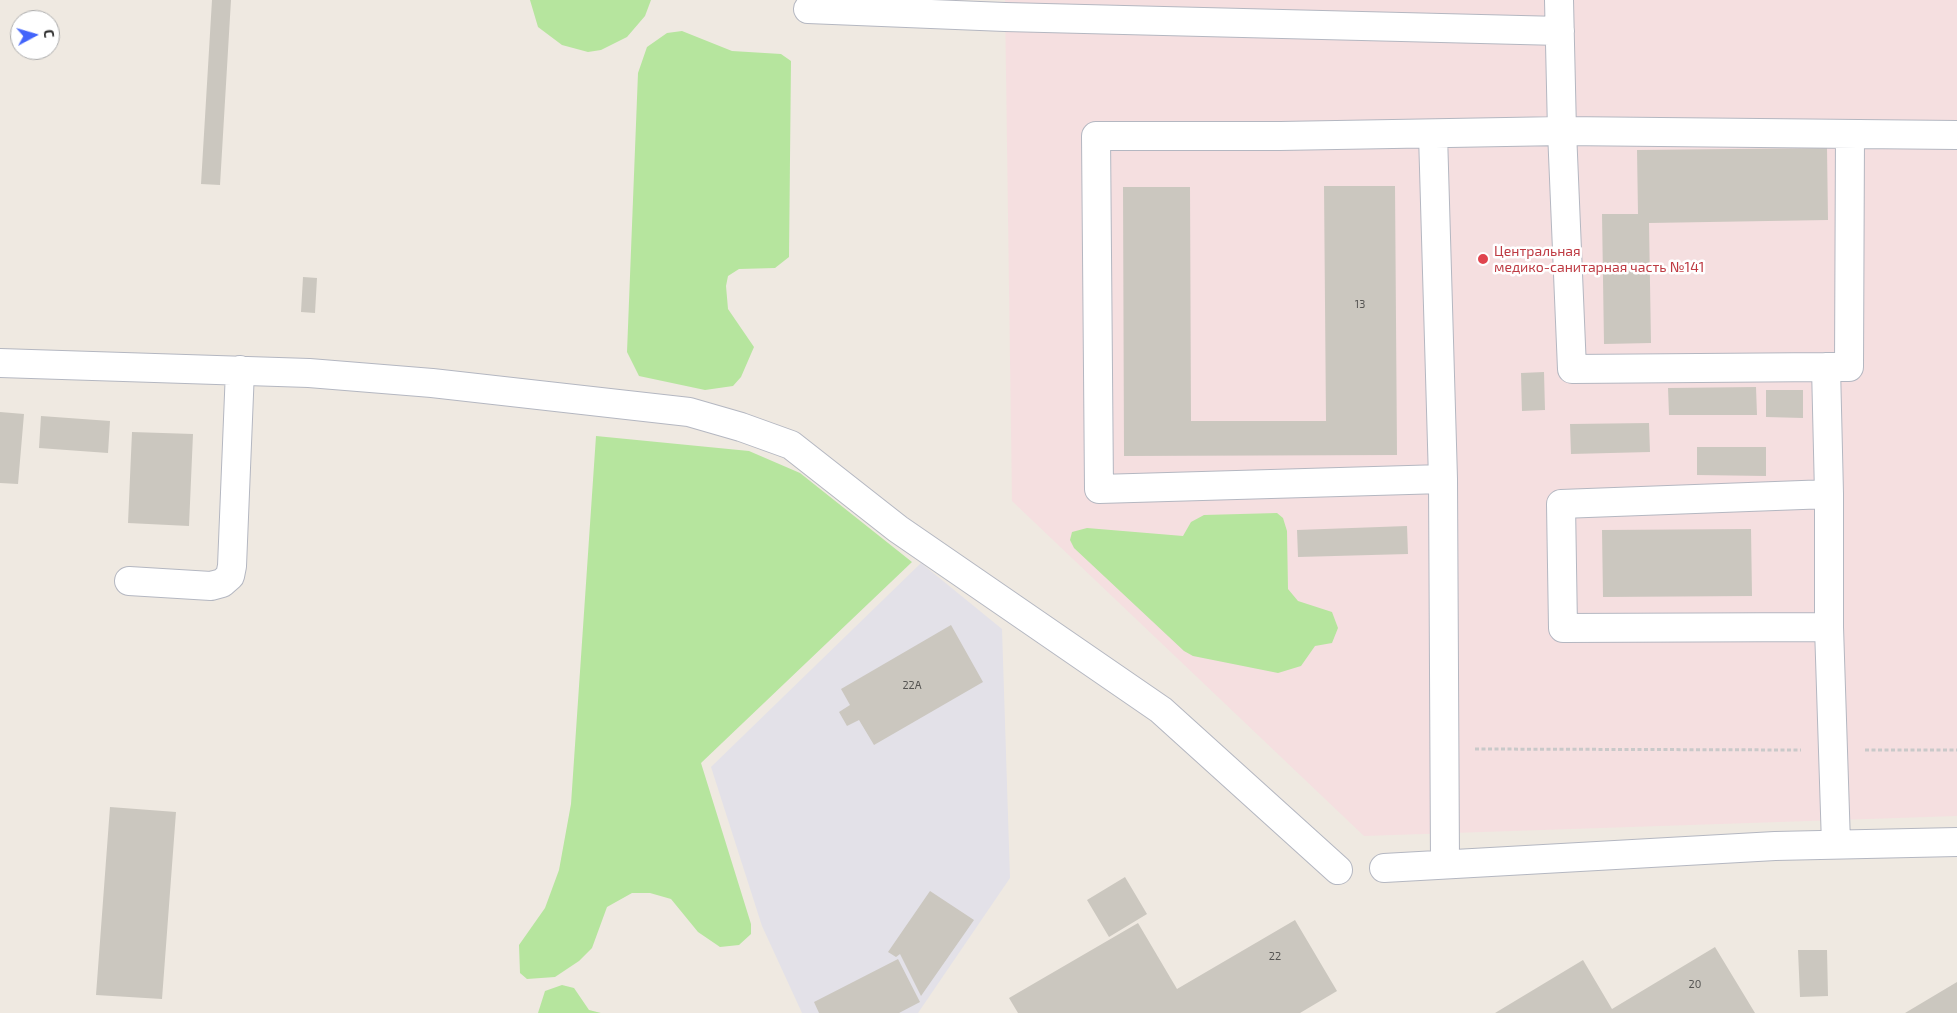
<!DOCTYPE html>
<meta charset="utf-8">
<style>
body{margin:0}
#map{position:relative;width:1957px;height:1013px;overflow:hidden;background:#efe9e1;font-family:"Exo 2",sans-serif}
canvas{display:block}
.north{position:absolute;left:10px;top:10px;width:50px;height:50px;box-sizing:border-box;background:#fff;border:1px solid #ababab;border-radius:50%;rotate:84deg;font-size:14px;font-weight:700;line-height:20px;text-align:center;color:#2e2e2e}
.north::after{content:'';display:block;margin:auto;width:18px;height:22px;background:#4264fb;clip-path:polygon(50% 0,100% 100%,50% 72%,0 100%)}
</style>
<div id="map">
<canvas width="1957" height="1013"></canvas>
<div class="north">С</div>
</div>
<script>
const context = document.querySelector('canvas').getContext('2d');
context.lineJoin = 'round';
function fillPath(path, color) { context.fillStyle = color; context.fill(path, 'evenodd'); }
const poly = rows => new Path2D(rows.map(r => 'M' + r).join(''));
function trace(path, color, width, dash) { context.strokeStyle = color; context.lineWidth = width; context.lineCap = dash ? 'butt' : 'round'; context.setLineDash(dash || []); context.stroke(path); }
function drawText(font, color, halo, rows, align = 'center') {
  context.font = font + ' "Exo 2",sans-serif'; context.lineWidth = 5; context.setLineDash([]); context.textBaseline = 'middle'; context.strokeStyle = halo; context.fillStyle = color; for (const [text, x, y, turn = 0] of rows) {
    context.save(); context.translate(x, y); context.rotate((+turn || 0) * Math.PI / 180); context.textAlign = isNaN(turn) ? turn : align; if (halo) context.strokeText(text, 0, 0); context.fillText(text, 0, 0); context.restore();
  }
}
fillPath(poly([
 [921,563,1002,629,1010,878,918,1013,802,1013,762,926,711,767]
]), '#e3e1e8');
fillPath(poly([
 [1005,0,1957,0,1957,816,1364,836,1012,501]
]), '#f5dfe0');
fillPath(poly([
 [530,0,651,0,645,16,627,37,601,50,588,52,562,45,538,27],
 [682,31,732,51,781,54,791,61,789,257,775,268,739,269,728,276,726,286,728,309,754,347,741,377,733,386,705,390,639,376,627,352,638,73,647,47,667,33],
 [596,436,749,451,800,473,912,562,701,763,751,924,751,934,739,945,720,947,698,932,671,899,650,893,632,893,607,907,592,948,579,961,555,977,527,979,520,973,519,945,545,908,559,870,571,804],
 [1277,513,1283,518,1287,531,1288,589,1298,601,1332,612,1338,628,1332,643,1315,646,1301,666,1278,673,1193,656,1184,651,1074,548,1070,540,1072,532,1087,528,1183,536,1191,522,1204,515],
 [562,985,574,988,589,1010,601,1013,538,1013,545,991]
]), '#b6e59e');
fillPath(poly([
 [212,0,231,0,220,185,201,184],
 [1827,148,1828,220,1649,223,1651,343,1604,344,1602,214,1638,214,1637,150],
 [1324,186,1395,186,1397,455,1124,456,1123,187,1190,187,1191,421,1326,421],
 [303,277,317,278,315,313,301,312],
 [1544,372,1545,410,1522,411,1521,373],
 [1756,387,1757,415,1669,415,1668,388],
 [1766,390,1803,390,1803,418,1766,417],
 [0,412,24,414,18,484,0,483],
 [41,416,110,421,108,453,39,448],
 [1649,423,1650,452,1571,454,1570,424],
 [132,432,193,434,189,526,128,523],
 [1697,447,1766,447,1766,476,1697,475],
 [1407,526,1408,554,1298,557,1297,530],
 [1751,529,1752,596,1603,597,1602,530],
 [951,625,983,682,874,745,859,720,847,726,839,712,850,705,841,689],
 [110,807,176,812,162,999,96,995],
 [1125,877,1147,914,1109,937,1087,900],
 [930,891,974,920,921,996,900,954,896,957,888,952],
 [1295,920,1337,991,1300,1013,1018,1013,1009,998,1138,923,1177,989],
 [1715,947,1755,1013,1495,1013,1583,960,1612,1009],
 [1798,950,1827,950,1828,996,1800,997],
 [898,959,920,1002,899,1013,819,1013,814,1002],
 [1957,982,1957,1013,1905,1013]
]), '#cbc7bf');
const minor = poly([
 [1559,0,1562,131,1572,369,1826,367],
 [808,9,1005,17,1560,31],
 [1433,134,1443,479,1445,864],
 [0,363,309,373,432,383,689,412,741,427,791,445,898,529,1161,710,1338,870],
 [1443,479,1099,489,1096,136,1280,136,1562,131,1957,135],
 [1829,494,1561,504,1563,628,1829,627],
 [129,581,211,586,222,583,230,576,232,566,240,370],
 [1836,844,1829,627,1829,494,1826,367,1849,367,1850,134],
 [1384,868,1775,846,1957,842]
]);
trace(minor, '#b4b7c1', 30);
trace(poly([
 [1475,749,1801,750],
 [1865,750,1957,750]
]), '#c9c9c9', 3, [4, 2.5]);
trace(minor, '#fff', 28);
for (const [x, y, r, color] of [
 [1483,259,6,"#e0444e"]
]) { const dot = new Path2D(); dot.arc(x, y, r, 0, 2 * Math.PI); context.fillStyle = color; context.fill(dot); trace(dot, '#fff', 2); }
drawText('11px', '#555452', null, [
 ["13",1360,304],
 ["22А",912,685],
 ["22",1275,956],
 ["20",1695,984]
]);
drawText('14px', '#be3a42', '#fff', [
 ["Центральная",1494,251],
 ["медико-санитарная часть №141",1494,267]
], 'left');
</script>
